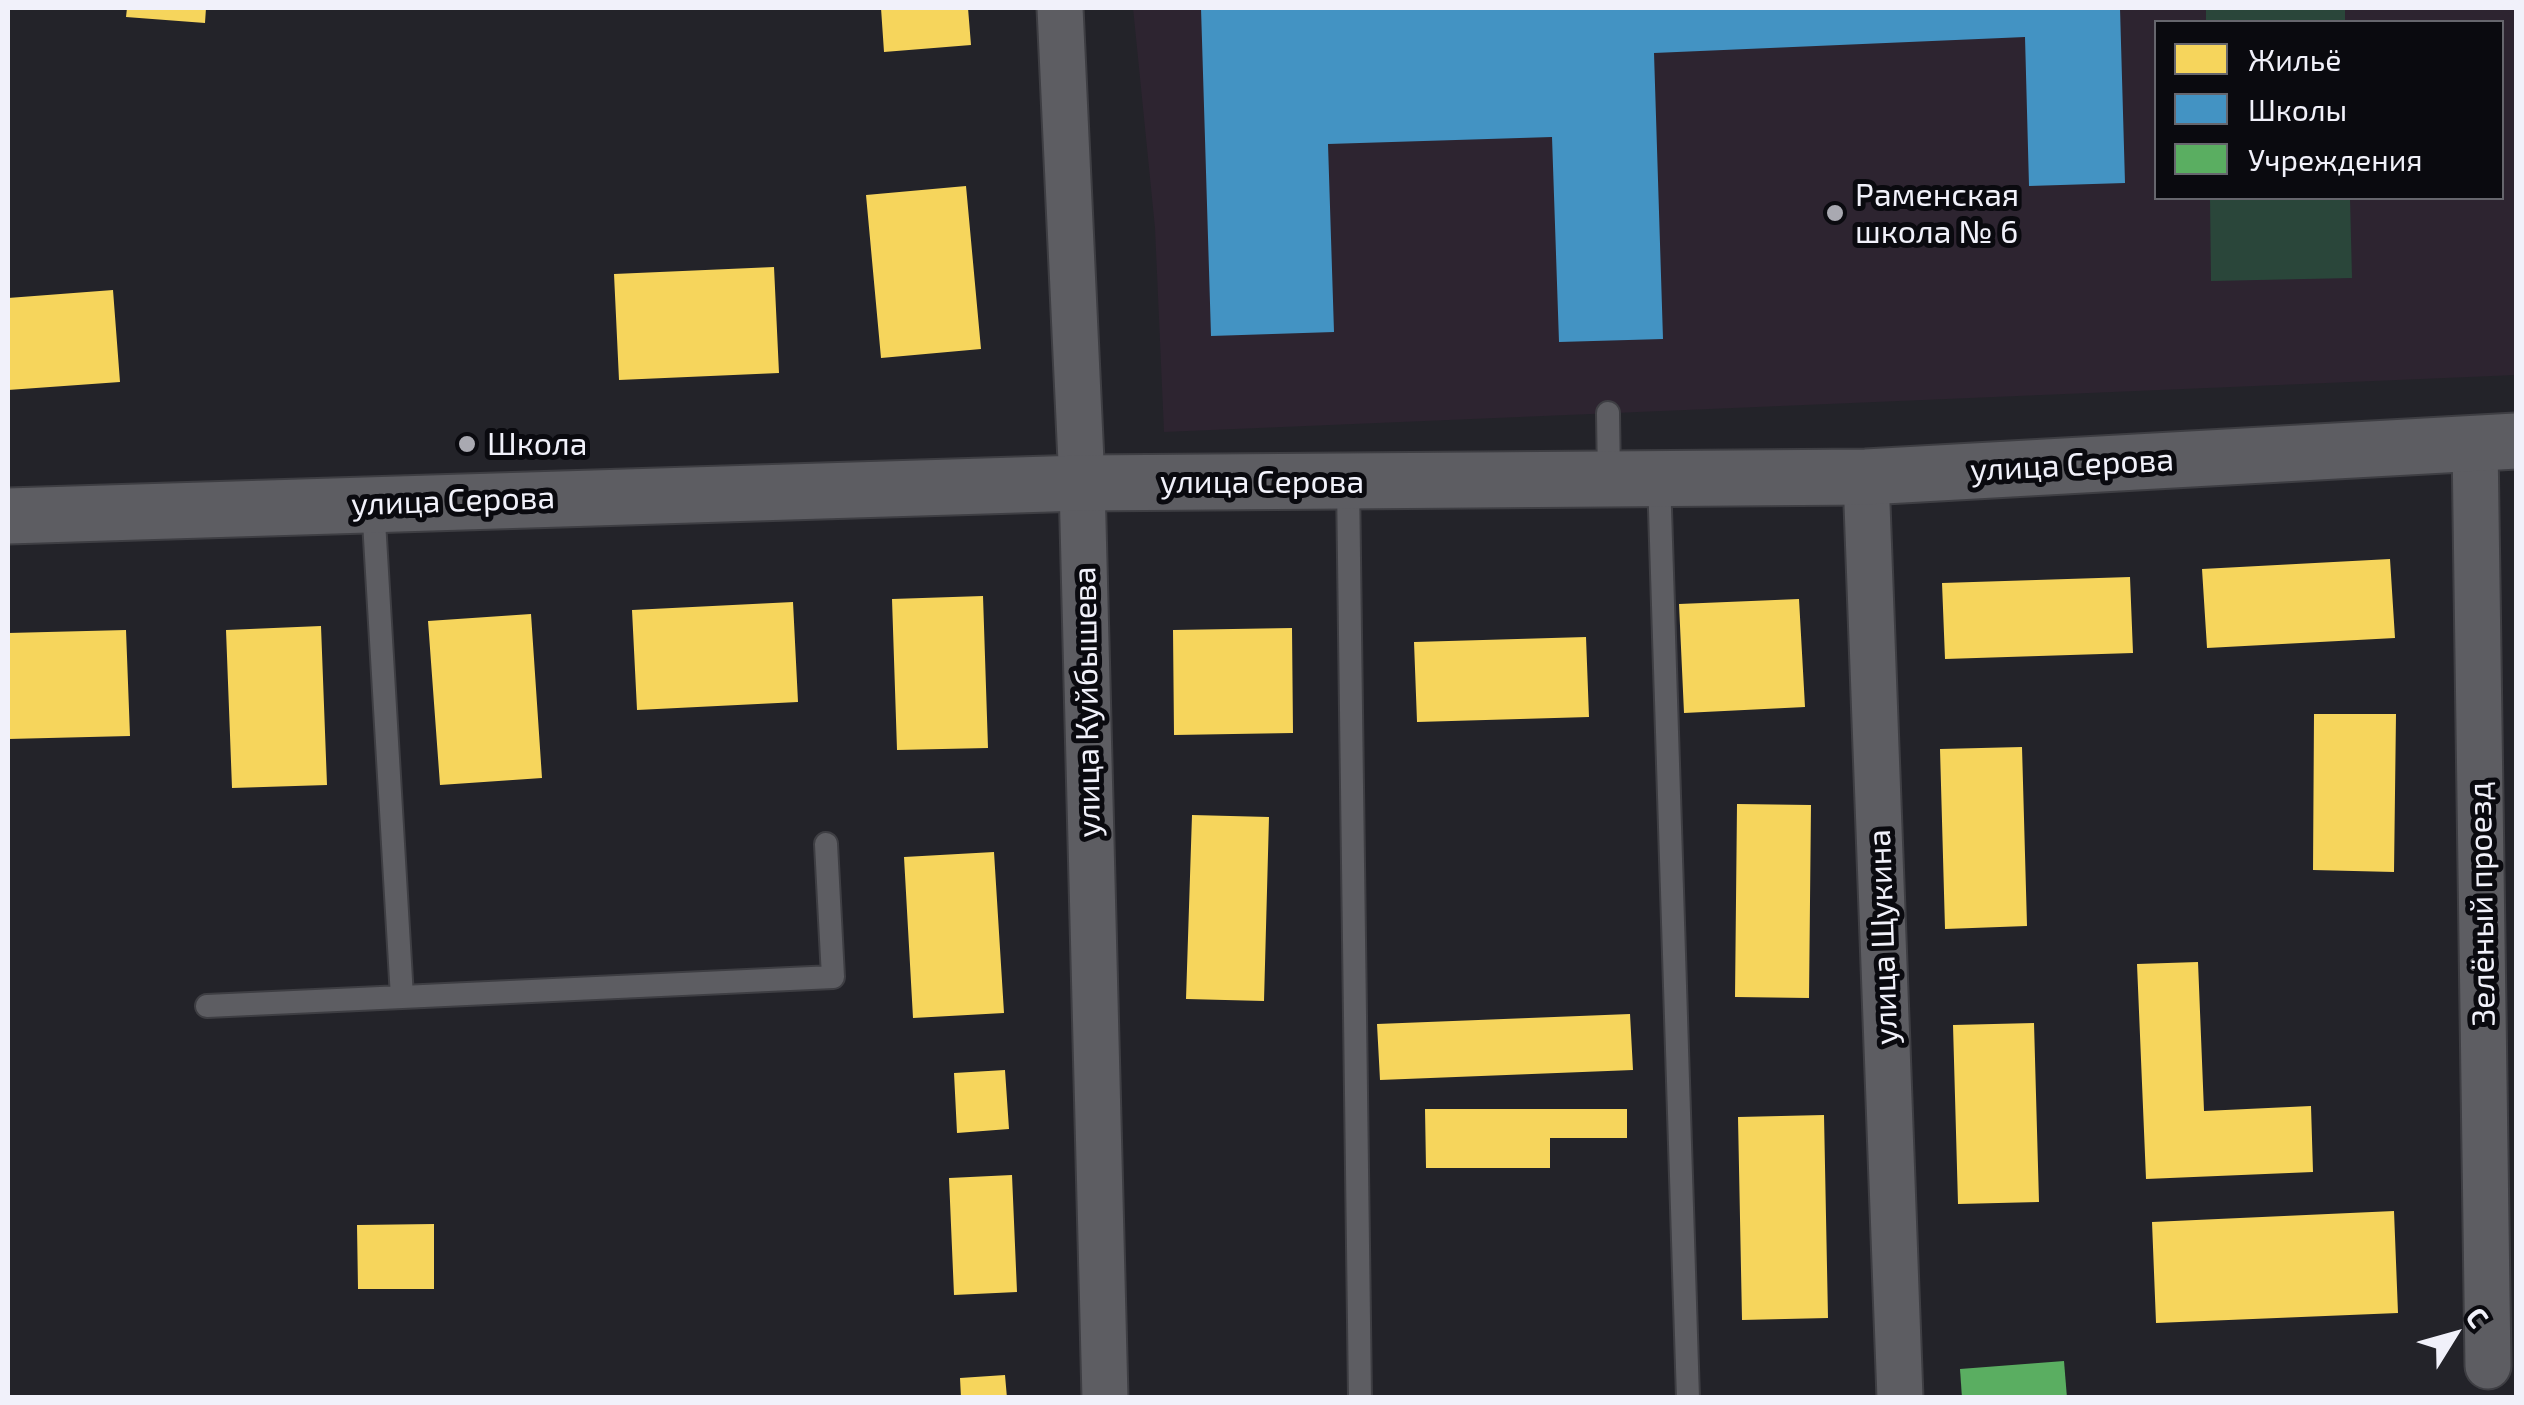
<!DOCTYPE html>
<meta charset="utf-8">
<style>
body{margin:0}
#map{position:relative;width:2524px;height:1405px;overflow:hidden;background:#232329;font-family:"Exo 2",sans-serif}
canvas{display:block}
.frame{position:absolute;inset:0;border:10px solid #f1f1fa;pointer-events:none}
.legend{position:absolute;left:2154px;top:20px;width:350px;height:180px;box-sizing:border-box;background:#0a0a0f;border:2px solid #66666d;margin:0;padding:12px 18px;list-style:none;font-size:30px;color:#f1f1fa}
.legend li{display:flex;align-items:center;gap:20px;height:50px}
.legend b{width:50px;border:2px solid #66666d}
.north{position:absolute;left:2404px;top:1285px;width:100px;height:100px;-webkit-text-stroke:8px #0a0a0f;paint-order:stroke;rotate:53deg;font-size:28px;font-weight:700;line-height:40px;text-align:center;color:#f1f1fa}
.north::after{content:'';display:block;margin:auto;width:35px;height:45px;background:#f1f1fa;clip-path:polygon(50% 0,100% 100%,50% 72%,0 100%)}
</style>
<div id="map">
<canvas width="2524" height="1405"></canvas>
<div class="frame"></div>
<ul class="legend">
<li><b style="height:28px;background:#f6d55c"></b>Жильё</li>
<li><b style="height:28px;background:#4393c3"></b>Школы</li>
<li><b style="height:28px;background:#5aae61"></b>Учреждения</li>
</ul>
<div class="north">С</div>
</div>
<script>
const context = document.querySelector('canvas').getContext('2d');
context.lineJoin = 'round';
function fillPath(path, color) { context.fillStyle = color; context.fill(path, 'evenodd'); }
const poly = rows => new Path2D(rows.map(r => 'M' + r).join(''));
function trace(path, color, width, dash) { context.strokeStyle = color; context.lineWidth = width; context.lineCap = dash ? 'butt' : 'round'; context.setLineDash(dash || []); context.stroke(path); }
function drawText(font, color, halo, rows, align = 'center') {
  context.font = font + ' "Exo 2",sans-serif'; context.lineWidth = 10; context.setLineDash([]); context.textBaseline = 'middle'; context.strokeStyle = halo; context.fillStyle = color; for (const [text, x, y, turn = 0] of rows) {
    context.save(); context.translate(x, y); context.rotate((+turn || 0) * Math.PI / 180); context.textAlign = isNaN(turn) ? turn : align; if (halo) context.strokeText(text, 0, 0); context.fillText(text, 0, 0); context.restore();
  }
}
fillPath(poly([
 [1133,8,2516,8,2516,375,1164,432,1155,228],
 [2156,22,2502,22,2502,198,2156,198]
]), '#2d2430');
fillPath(poly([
 [2206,8,2345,8,2345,22,2206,22],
 [2210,198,2350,198,2352,278,2211,281]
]), '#2a463a');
fillPath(poly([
 [127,8,206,8,205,23,126,17],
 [881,8,968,8,971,45,884,52],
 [966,186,981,349,881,358,866,195],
 [774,267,779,373,619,380,614,274],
 [113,290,120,382,8,390,8,298],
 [2390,559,2395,638,2207,648,2202,569],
 [2130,577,2133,653,1945,659,1942,583],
 [983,596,988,748,897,750,892,599],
 [1799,599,1805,707,1684,713,1679,604],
 [793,602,798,702,637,710,632,610],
 [531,614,542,778,440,785,428,621],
 [321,626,327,785,232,788,226,630],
 [1292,628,1293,733,1174,735,1173,630],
 [126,630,130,736,8,739,8,633],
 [1586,637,1589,717,1417,722,1414,642],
 [2314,714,2396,714,2394,872,2313,870],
 [2022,747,2027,926,1945,929,1940,749],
 [1737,804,1811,805,1809,998,1735,997],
 [1192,815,1269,817,1264,1001,1186,999],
 [994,852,1004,1013,913,1018,904,857],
 [2198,962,2204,1111,2311,1106,2313,1172,2146,1179,2137,964],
 [1630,1014,1633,1070,1380,1080,1377,1024],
 [2034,1023,2039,1202,1958,1204,1953,1025],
 [1005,1070,1009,1129,957,1133,954,1073],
 [1425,1109,1627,1109,1627,1138,1550,1138,1550,1168,1426,1168],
 [1824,1115,1828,1318,1742,1320,1738,1117],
 [1012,1175,1017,1292,954,1295,949,1178],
 [2394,1211,2398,1313,2156,1323,2152,1222],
 [434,1224,434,1289,358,1289,357,1225],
 [1005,1375,1007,1398,961,1398,960,1378]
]), '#f6d55c');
fillPath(poly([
 [1201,8,2120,8,2125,183,2029,186,2025,37,1654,53,1663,339,1559,342,1552,137,1328,144,1334,332,1211,336]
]), '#4393c3');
fillPath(poly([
 [2064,1361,2067,1398,1962,1398,1960,1369]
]), '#5aae61');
const lane = poly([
 [1608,413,1609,479],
 [1659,478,1688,1398],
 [1348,481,1360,1398],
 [402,997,833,977,826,844],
 [207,1006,402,997,373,504]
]);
const street = poly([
 [1060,8,1082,483,1105,1398],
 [2475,442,2488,1366],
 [1866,477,1900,1398]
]);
const secondary = poly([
 [8,516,1082,483,1866,477,2516,441]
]);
trace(lane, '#3e3e43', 26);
trace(street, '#3e3e43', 49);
trace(secondary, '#3e3e43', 59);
trace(lane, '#5d5d62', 22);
trace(street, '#5d5d62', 45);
trace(secondary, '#5d5d62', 55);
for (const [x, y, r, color] of [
 [1835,213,10,"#a9a9b1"],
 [467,444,10,"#a9a9b1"]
]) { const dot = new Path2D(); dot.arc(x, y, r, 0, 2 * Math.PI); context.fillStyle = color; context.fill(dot); trace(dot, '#0a0a0f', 4); }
drawText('32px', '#f1f1fa', '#0a0a0f', [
 ["Раменская",1855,195],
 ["школа № 6",1855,232],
 ["Школа",487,444]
], 'left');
drawText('32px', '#f1f1fa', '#0a0a0f', [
 ["улица Серова",2072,465,-3],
 ["улица Серова",1262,482],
 ["улица Серова",453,501,-2],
 ["улица Куйбышева",1087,702,-91],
 ["Зелёный проезд",2482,904,-91],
 ["улица Щукина",1883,937,-92]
]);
</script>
